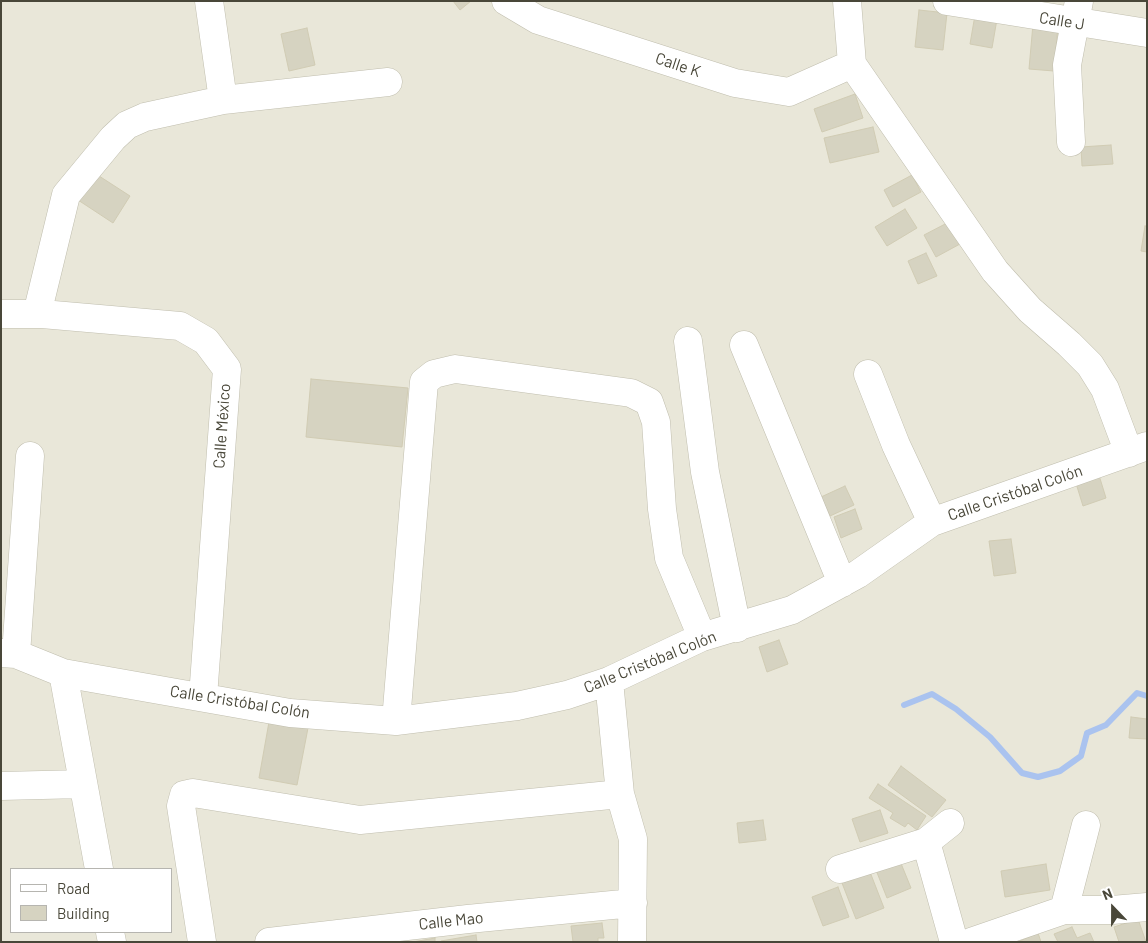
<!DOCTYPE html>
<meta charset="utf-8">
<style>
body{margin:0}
#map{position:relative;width:1148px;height:943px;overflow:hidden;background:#f5f4eb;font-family:Barlow,sans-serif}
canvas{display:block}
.frame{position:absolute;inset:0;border:2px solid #494739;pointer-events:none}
.legend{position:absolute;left:10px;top:868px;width:162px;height:65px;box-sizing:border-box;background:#fff;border:1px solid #b6b5b0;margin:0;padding:6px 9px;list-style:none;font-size:15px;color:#494739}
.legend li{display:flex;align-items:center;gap:10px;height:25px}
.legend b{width:25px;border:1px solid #b6b5b0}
.north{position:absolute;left:1088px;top:883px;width:50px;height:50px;-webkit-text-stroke:4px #fff;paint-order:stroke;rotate:338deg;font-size:14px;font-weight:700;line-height:20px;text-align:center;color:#494739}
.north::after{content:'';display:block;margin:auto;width:18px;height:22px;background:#494739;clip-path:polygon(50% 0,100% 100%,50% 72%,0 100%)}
</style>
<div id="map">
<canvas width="1148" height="943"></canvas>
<div class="frame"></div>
<ul class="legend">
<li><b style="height:6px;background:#fff"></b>Road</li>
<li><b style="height:14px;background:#d6d3c1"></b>Building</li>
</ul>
<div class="north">N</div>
</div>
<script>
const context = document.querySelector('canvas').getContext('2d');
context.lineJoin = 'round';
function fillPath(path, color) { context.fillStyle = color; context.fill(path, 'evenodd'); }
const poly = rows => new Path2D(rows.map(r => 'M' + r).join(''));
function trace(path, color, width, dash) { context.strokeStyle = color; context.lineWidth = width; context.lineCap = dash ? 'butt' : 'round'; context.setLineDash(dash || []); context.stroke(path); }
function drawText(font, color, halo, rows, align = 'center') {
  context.font = font + ' Barlow,sans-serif'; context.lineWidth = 4; context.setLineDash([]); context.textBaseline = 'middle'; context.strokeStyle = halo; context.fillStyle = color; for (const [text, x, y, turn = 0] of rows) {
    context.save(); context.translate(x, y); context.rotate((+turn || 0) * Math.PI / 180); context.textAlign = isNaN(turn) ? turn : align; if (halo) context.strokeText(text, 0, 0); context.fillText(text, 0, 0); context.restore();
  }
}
fillPath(poly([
 [1,1,1147,1,1147,942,1,942],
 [11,869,171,869,171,932,11,932]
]), '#e9e7d9');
trace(poly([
 [904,705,932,694,956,709,990,737,1022,773,1038,777,1060,771,1081,756,1087,733,1106,725,1137,693,1147,696]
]), '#aac3ef', 6);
const building = poly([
 [453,1,471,1,460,10,453,1],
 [919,10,947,13,943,50,915,47,919,10],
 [975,15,997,19,992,48,970,44,975,15],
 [1033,24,1058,26,1054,71,1029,69,1033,24],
 [307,28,315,65,289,71,281,34,307,28],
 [855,94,863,118,822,132,814,109,855,94],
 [873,127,879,152,830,163,824,138,873,127],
 [1111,145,1113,164,1082,166,1081,147,1111,145],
 [96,174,130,196,113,223,78,200,96,174],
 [912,175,921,192,893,207,884,190,912,175],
 [905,209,917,228,887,246,875,227,905,209],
 [949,222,960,244,936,257,924,235,949,222],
 [1145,226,1147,226,1147,252,1141,251,1145,226],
 [926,253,937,276,918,284,908,261,926,253],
 [311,379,408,388,402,447,306,437,311,379],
 [1098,472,1106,498,1083,506,1075,480,1098,472],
 [845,486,854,505,830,516,821,497,845,486],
 [855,509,862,529,841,538,834,517,855,509],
 [1011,539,1016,573,994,576,989,541,1011,539],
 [779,640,788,664,767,672,759,647,779,640],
 [1131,717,1147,719,1147,739,1129,738,1131,717],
 [269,722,308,728,297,785,259,778,269,722],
 [901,766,946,800,932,817,888,785,901,766],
 [878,784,926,816,917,830,908,823,905,827,890,818,893,813,869,798,878,784],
 [880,810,888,833,860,842,852,819,880,810],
 [763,820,766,840,739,843,737,823,763,820],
 [900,861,911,888,887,898,876,870,900,861],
 [1046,864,1050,890,1005,897,1001,871,1046,864],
 [870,872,884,908,856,919,842,883,870,872],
 [838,887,849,917,823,926,812,897,838,887],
 [1138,919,1146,942,1119,942,1114,927,1138,919],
 [602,923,604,938,598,938,598,942,573,942,571,926,602,923],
 [1072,927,1077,938,1090,933,1094,942,1058,942,1054,934,1072,927],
 [1038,933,1041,942,1021,942,1020,941,1038,933],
 [476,935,477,942,441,942,441,941,476,935],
 [435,938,435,942,413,942,435,938]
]);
fillPath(building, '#d6d3c1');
trace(building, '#d1ccb4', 1);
const minor = poly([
 [209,1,223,100],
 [506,1,538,20,735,83,789,92,852,64],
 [847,1,852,64,995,271,1030,310,1069,344,1090,365,1105,389,1129,453],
 [947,1,1147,33],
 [1071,142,1067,65,1079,1],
 [1,314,42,314,180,326,206,341,227,369,203,697],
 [37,314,66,195,113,138,127,125,145,117,223,100,388,82],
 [688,341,705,472,737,628],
 [744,345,842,583],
 [868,374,896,445,932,522],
 [1,653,16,654,63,673,290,713,396,721,517,706,567,695,609,681,702,637,792,610,858,574,932,522,1147,446],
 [16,654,30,456],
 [63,673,99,869],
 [609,681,620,794,633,839,632,942],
 [396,721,424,382,434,374,455,369,631,393,649,402,656,422,662,509,669,558,702,637],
 [1,786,83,784],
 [926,842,954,942],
 [840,869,926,842,950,823],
 [1064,910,1086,825],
 [110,932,112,942],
 [202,942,181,806,184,795,193,793,360,820,620,794],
 [269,942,468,919,633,903],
 [971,942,1064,910,1112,910,1147,907]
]);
trace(minor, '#c0beae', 29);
trace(minor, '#fff', 28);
drawText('16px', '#494739', '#fff', [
 ["Calle J",1062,21,9],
 ["Calle K",678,65,18],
 ["Calle México",222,426,-86],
 ["Calle Cristóbal Colón",1015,493,-19],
 ["Calle Cristóbal Colón",650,662,-22],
 ["Calle Cristóbal Colón",240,702,9],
 ["Calle Mao",451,921,-6]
]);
</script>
